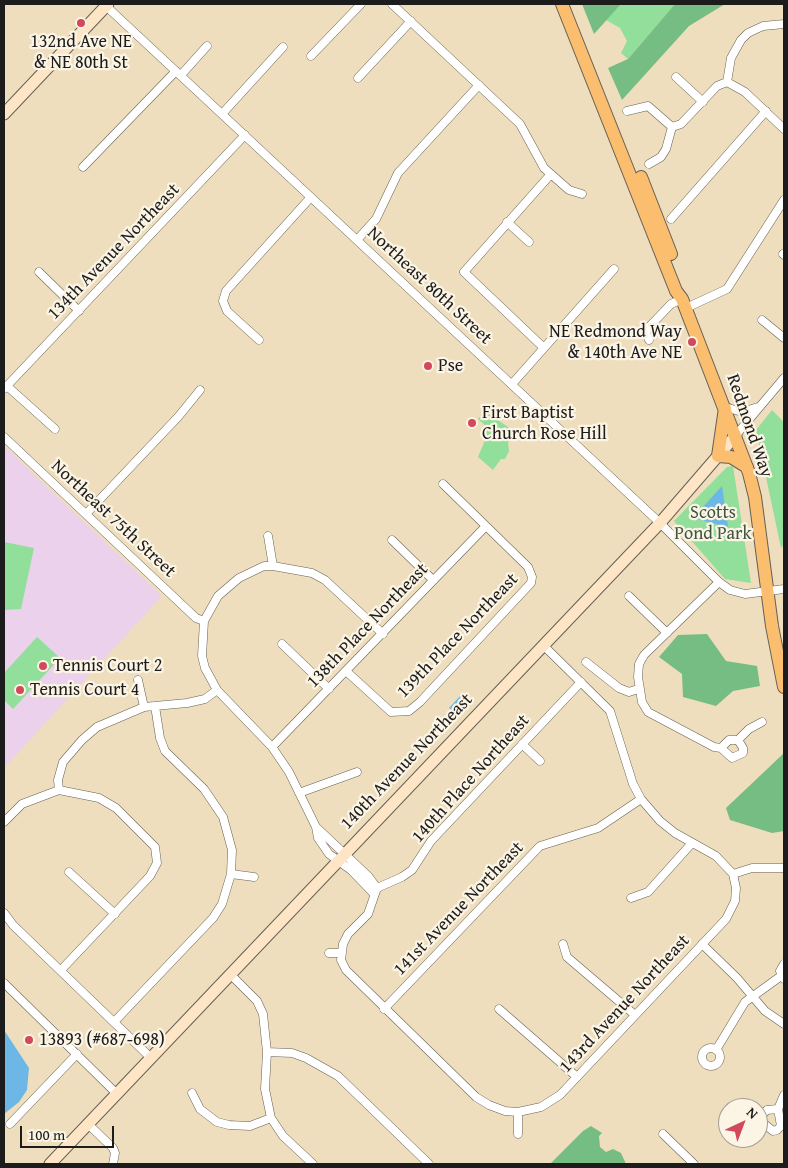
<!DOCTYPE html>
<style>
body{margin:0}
#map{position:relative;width:788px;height:1168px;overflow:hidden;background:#eedebd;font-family:"Gentium Book Plus",serif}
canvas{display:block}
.frame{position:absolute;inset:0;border:5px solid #1c1c1c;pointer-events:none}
.north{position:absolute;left:718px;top:1098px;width:50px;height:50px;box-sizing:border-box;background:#fcf5e5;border:1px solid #a29e95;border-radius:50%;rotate:43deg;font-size:14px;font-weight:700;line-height:20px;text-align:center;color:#1c1c1c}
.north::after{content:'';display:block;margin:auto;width:18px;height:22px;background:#d1495b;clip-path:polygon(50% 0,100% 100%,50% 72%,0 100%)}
.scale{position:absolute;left:20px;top:1126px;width:94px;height:22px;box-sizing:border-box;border:2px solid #1c1c1c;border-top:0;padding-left:6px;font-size:15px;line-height:18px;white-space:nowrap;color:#1c1c1c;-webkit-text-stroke:4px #fcf5e5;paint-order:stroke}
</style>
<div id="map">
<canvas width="788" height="1168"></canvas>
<div class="frame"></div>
<div class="north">N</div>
<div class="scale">100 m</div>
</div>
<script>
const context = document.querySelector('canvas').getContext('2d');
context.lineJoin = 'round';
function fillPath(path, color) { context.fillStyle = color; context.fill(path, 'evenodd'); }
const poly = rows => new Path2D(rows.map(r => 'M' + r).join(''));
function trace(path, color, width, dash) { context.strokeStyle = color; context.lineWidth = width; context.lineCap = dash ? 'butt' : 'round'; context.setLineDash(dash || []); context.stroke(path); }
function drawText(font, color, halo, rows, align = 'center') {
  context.font = font + ' "Gentium Book Plus",serif'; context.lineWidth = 4.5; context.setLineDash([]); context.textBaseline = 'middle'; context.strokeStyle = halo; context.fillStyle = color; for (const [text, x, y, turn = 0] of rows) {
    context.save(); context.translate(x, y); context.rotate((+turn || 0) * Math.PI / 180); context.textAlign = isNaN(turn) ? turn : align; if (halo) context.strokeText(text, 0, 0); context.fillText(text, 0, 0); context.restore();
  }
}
fillPath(poly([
 [4,446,162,596,4,768]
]), '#ebd1eb');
fillPath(poly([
 [621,4,675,4,628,59,621,53,627,41,620,28,606,20],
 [772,410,784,422,784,544,781,548,756,430],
 [485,411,515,432,508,443,509,451,505,459,501,459,493,470,478,457,486,438,481,434,487,427,478,419],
 [733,466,751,583,725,579,674,521,727,467],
 [4,542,34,548,21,609,4,610],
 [37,637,60,658,13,709,4,700,4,673]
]), '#92de9b');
fillPath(poly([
 [582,4,621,4,594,34],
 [675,4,725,4,689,26,622,100,608,68,628,59],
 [707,634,726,661,757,666,760,686,733,691,716,706,683,697,682,674,659,657,678,635],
 [784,753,784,831,772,833,730,820,726,808],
 [591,1126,602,1133,599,1136,600,1147,606,1152,613,1149,621,1153,626,1164,550,1164,583,1131]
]), '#75bd83');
fillPath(poly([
 [722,486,728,527,693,518],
 [463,693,469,698,455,713,449,708],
 [4,1030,29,1068,27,1090,19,1102,4,1114]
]), '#6cb7e5');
const minor = poly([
 [392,4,520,124,544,168,569,190,582,194],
 [106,6,660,523,719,582,730,590,745,594,784,589],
 [311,56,361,4],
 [181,75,207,46],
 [676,77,703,102],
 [358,78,411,21],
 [727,82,731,58,741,40,748,33,763,26,784,24],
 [727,82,745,92,784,129],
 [627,111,648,106,672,127],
 [222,114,283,47],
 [649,164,661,157,666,149,672,127,681,124,717,86,727,82],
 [83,167,176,71],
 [671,219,766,111],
 [507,222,529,242],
 [357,240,376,219,398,173,479,85],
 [783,254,784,255],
 [39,272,79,311],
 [686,308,727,289,784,200],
 [762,320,784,338],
 [259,340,227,311,223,301,226,291,311,197],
 [649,340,646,333,649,327,671,304,682,299],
 [544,348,464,272,551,174],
 [512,384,614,269],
 [7,386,55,429],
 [4,389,245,135],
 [725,407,742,412,758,407],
 [736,435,784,378],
 [4,437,196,618,204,621],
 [86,514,178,417,200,390],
 [268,536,273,566,312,573,325,580,383,634],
 [392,540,433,580],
 [273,566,264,566,239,578,218,596,204,621,202,656,205,668,217,690,272,747,289,772,316,827],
 [719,582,644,655,639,664,638,677,642,702,648,712,714,747,721,748,729,740,738,740,743,748,743,753,732,758,721,748],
 [629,596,667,633],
 [282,644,329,689],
 [543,645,610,711,633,784,641,799,660,821,675,833,716,856,733,874,752,868,784,868],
 [586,662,619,688,629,692,638,689],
 [346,671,391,712,409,711,420,702,531,583,532,577,528,567,443,484],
 [138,680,144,707],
 [738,740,749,729,762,722],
 [522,744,540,761],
 [272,747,486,526],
 [59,790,99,798,116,808,155,847,157,863,150,876,61,970],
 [299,793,357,772],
 [4,822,22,804,59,790,58,780,63,762,82,740,97,727,144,707,187,703,205,699,217,690],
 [69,872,115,914],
 [231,874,254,877],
 [377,888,368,914,348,934,343,944,341,960,346,970,476,1097,489,1105,505,1111,518,1112],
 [377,888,402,877,412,870,431,841,581,682],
 [374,894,351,870,329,854,318,838,316,827,368,876,377,888],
 [631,898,648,892,692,843],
 [4,913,13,925,151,1058],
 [563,944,567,957,635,1015],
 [702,944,737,978,765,1011,784,1024],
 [329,953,340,953],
 [784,964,780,971,784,979],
 [230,974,257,1001,263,1014,267,1052,265,1089,271,1118,283,1136,313,1164],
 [4,983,117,1094],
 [384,1009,540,846,598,828,641,799],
 [499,1009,577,1077],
 [114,1022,213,918,222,904,231,874,232,850,223,817,204,789,165,751,160,738,155,706],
 '702 1057a9 9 0 1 1 18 0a9 9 0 1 1-18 0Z',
 [716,1050,745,1002,781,976],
 [267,1052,292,1053,306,1058,338,1076,429,1164],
 [192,1093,200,1109,217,1122,229,1125,250,1126,271,1118],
 [778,1109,767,1110,760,1117,762,1122,773,1131,777,1130,781,1126,778,1109,784,1095],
 [10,1124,77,1054],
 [88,1124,113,1148,115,1153,113,1164],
 [518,1134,518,1112,541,1107,560,1095,726,919,735,901,736,888,733,874],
 [663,1134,694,1164]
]);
const secondary = poly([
 [4,114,108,4],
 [50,1164,660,523,736,435]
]);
const primary = poly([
 [562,4,676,291,682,299,749,473,755,497,772,626,784,687],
 [641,177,671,254],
 [725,408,718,456,731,457,747,467]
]);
trace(minor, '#666054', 9);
trace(secondary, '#666054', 13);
trace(primary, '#666054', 14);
trace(minor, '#fff', 8);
trace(secondary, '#fde5c5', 11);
trace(primary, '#fbbd6e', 12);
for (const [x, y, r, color] of [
 [81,23,5,"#d1495b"],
 [692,342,5,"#d1495b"],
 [428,366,5,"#d1495b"],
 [472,423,5,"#d1495b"],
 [43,666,5,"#d1495b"],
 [20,690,5,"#d1495b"],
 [29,1040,5,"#d1495b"]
]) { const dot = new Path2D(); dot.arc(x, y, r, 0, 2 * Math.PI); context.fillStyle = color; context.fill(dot); trace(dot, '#fcf5e5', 2); }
drawText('18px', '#1c1c1c', '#fcf5e5', [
 ["132nd Ave NE",81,42,"center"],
 ["& NE 80th St",81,63,"center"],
 ["NE Redmond Way",682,332,"right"],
 ["& 140th Ave NE",682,353,"right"],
 ["Pse",438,366],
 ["First Baptist",482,413],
 ["Church Rose Hill",482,434],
 ["Tennis Court 2",53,666],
 ["Tennis Court 4",30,690],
 ["13893 (#687-698)",39,1040]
], 'left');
drawText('18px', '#1c1c1c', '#fcf5e5', [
 ["134th Avenue Northeast",114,252,-46],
 ["Northeast 80th Street",429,286,43],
 ["Redmond Way",749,426,71],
 ["Northeast 75th Street",113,519,43],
 ["138th Place Northeast",368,626,-46],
 ["139th Place Northeast",458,636,-46],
 ["140th Avenue Northeast",407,762,-46],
 ["140th Place Northeast",471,779,-48],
 ["141st Avenue Northeast",459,909,-46],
 ["143rd Avenue Northeast",625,1004,-47]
]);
drawText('18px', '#3f5642', '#fcf5e5', [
 ["Scotts",713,513],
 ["Pond Park",713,534]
]);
</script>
